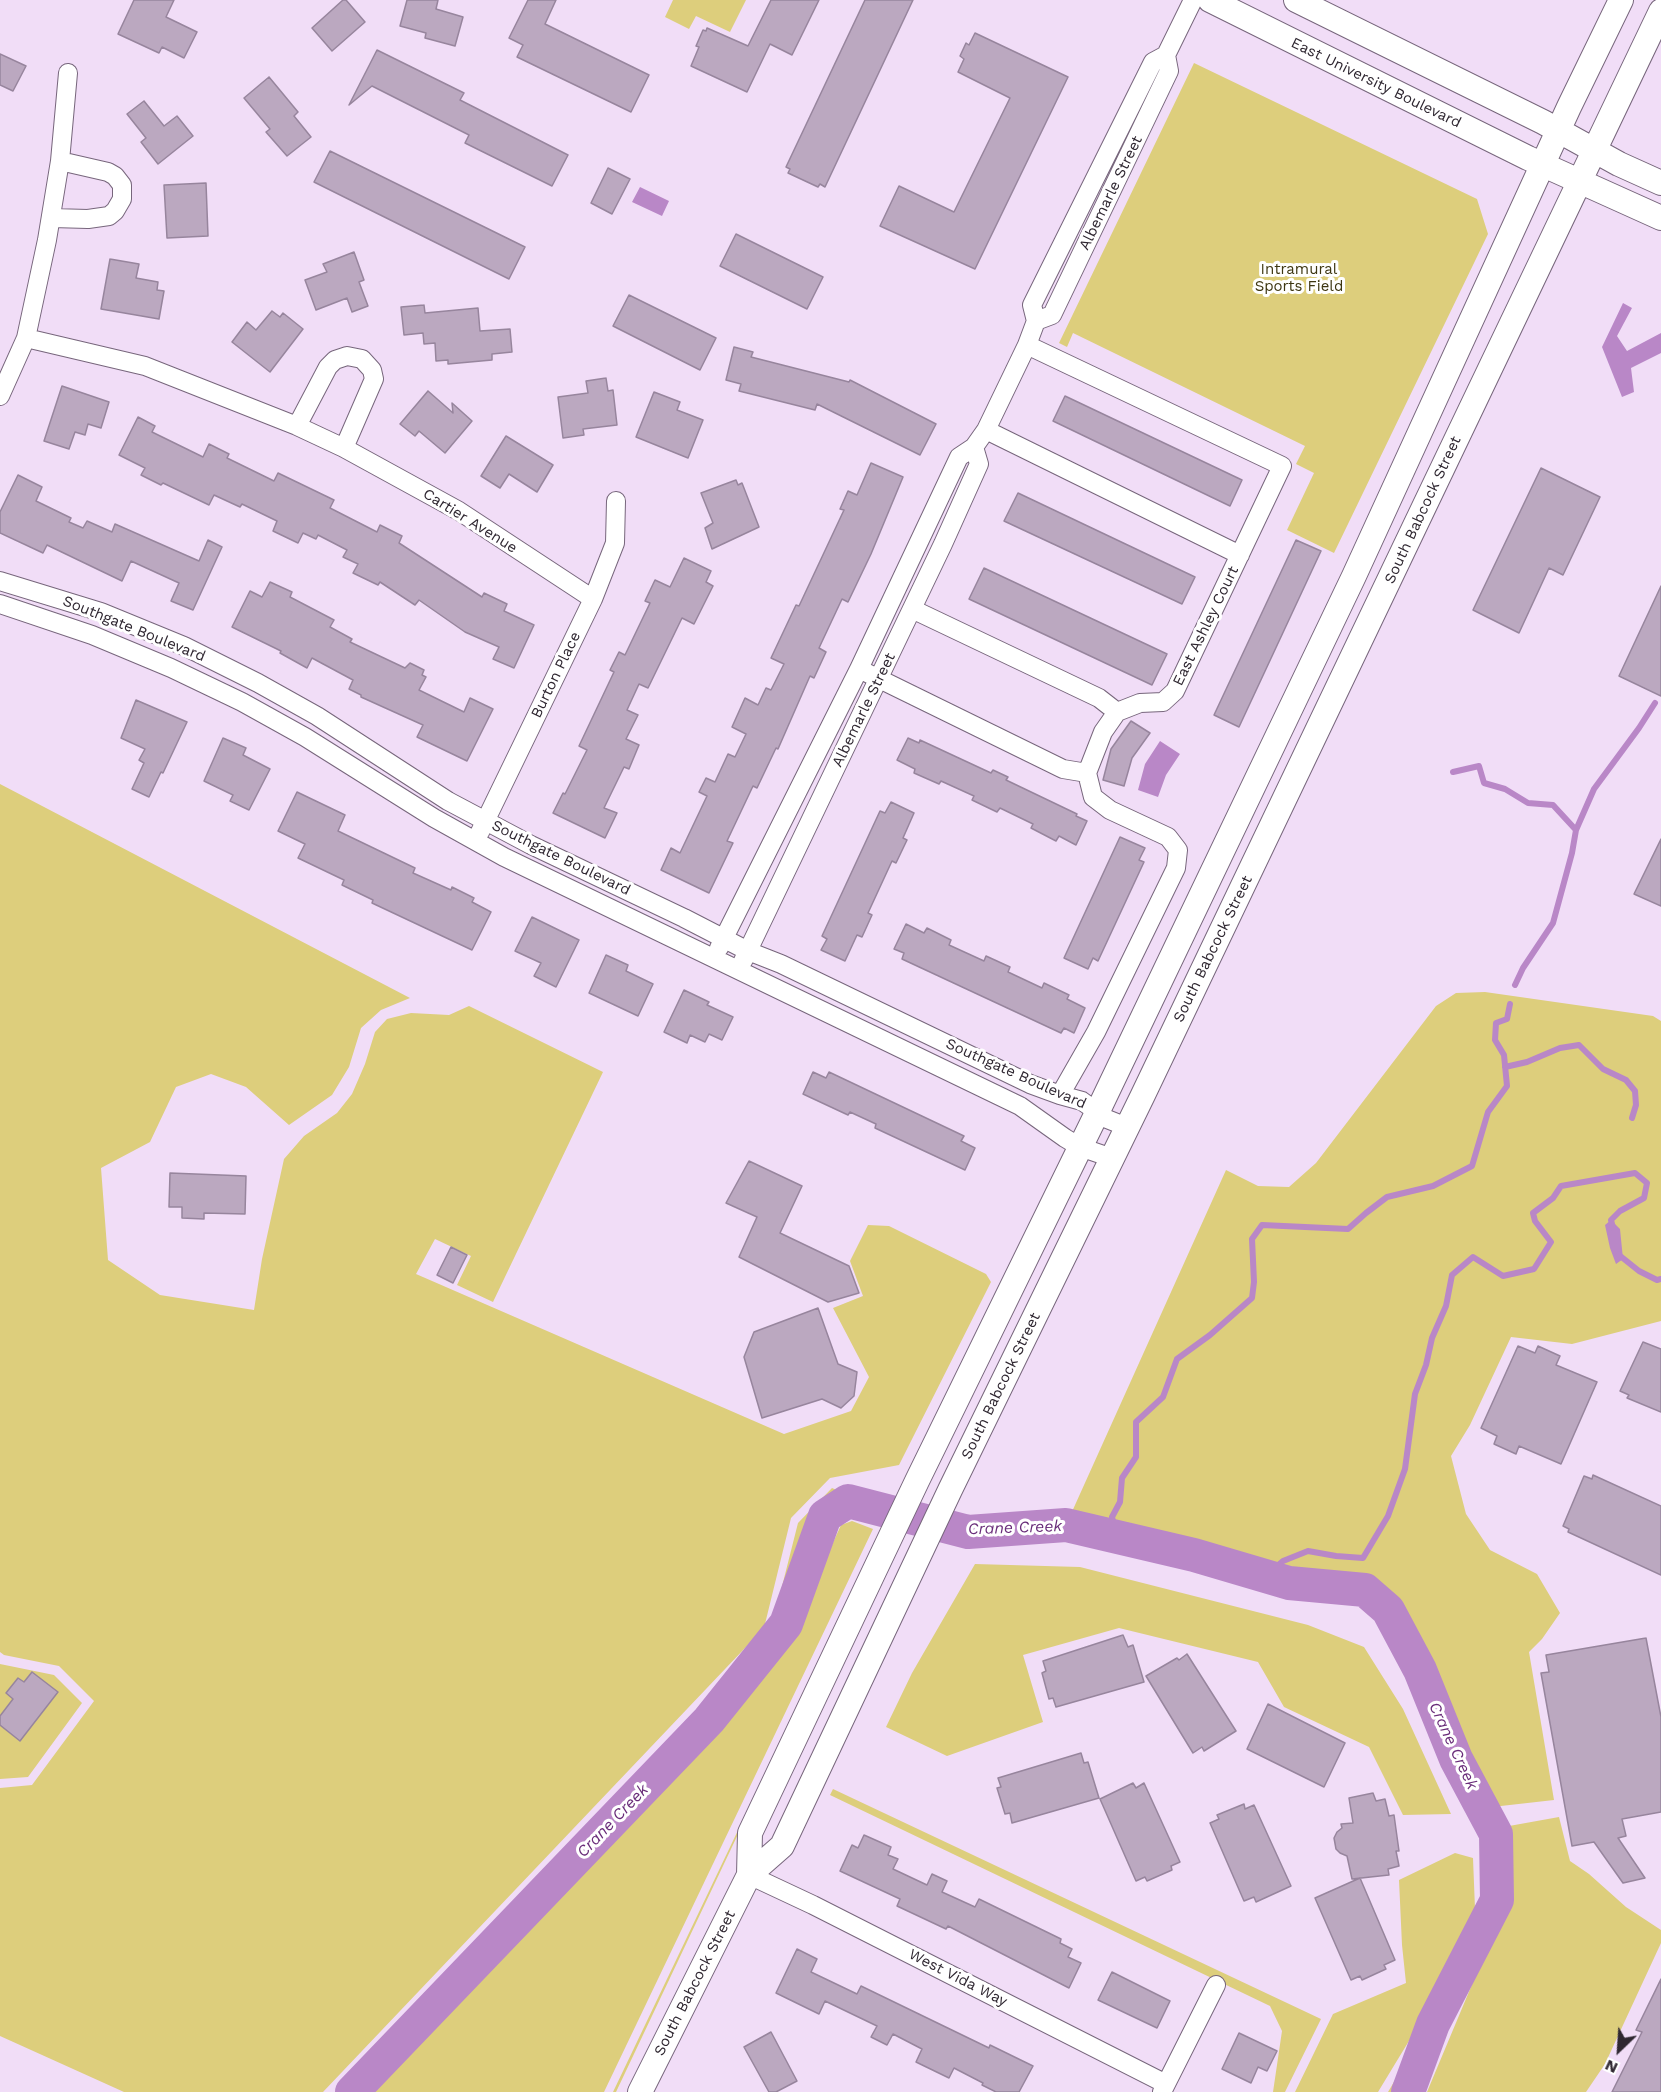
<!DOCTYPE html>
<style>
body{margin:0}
#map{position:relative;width:1661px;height:2092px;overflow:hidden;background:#f1ddf7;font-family:"Work Sans",sans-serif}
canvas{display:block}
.north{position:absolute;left:1589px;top:2020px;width:60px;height:60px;-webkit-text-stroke:4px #fff;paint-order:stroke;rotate:205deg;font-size:16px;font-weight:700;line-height:24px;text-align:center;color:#2f2731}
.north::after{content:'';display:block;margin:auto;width:21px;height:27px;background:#2f2731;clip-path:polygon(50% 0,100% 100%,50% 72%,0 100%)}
</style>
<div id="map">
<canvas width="1661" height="2092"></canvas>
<div class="north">N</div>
</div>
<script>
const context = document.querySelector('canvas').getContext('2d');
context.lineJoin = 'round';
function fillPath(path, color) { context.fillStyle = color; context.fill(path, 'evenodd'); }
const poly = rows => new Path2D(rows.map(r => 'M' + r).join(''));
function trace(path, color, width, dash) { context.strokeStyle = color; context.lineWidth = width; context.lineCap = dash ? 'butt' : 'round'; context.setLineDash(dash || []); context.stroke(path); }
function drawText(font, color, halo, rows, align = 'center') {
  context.font = font + ' "Work Sans",sans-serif'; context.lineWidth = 6; context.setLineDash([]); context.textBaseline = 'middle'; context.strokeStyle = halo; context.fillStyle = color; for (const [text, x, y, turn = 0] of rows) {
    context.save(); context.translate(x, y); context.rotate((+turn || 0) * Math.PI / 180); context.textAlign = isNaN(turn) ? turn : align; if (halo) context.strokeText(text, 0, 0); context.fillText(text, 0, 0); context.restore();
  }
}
fillPath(poly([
 [673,0,746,0,730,32,696,16,689,29,665,17],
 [1194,63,1477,199,1488,234,1334,553,1287,530,1314,473,1296,464,1305,446,1073,333,1067,347,1059,343],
 [0,784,410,998,381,1010,361,1028,349,1067,332,1095,289,1125,246,1087,211,1074,176,1087,150,1142,101,1168,108,1260,160,1295,254,1310,262,1259,284,1159,304,1136,337,1113,352,1094,365,1064,375,1032,387,1019,411,1013,449,1015,469,1006,603,1072,493,1302,457,1285,471,1256,435,1239,416,1274,784,1434,851,1411,869,1377,833,1308,863,1296,850,1261,868,1225,889,1226,986,1274,991,1282,899,1465,830,1478,791,1518,764,1628,323,2092,124,2092,0,2036,0,1788,32,1785,94,1701,59,1666,4,1655,0,1652],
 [1485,992,1653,1016,1661,1021,1661,1321,1572,1344,1511,1337,1470,1425,1451,1456,1466,1514,1490,1550,1537,1574,1560,1613,1542,1639,1529,1652,1554,1800,1492,1807,1404,1608,1373,1579,1365,1590,1289,1583,1194,1555,1066,1525,1226,1170,1258,1186,1289,1187,1316,1163,1436,1006,1456,993],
 [832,1488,890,1513,616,2092,613,2092,880,1533,881,1527,878,1522,853,1512,834,1519,785,1627,773,1636,700,1733,354,2092,335,2092,770,1634,798,1523],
 [852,1521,873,1529,604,2092,366,2092,706,1739,780,1642,792,1633,841,1525],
 [975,1564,1080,1567,1308,1625,1364,1647,1403,1709,1451,1814,1403,1815,1369,1747,1284,1707,1258,1662,1119,1628,1023,1655,1043,1722,947,1756,886,1727,912,1673],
 [0,1664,54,1675,82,1703,28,1777,0,1779],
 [833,1789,1321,2019,1285,2092,1273,2092,1282,2031,1270,2006,830,1795],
 [1559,1817,1570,1861,1589,1874,1626,1907,1661,1930,1661,1943,1605,2064,1586,2092,1427,2092,1504,1908,1504,1865,1498,1828],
 [1455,1853,1473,1858,1475,1909,1435,1998,1378,2092,1295,2092,1333,2014,1406,1983,1402,1945,1399,1880],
 [1407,2060,1427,2069,1417,2092,1388,2092]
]), '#ddce7c');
fillPath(poly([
 [640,187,669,201,662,216,632,202],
 [1623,303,1632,308,1617,336,1627,351,1661,333,1661,353,1631,368,1634,392,1622,397,1602,347],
 [1160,741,1180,754,1166,775,1158,797,1138,790,1145,764],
 [1611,1220,1620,1229,1623,1259,1616,1264,1610,1248,1605,1225]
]), '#b987c7');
trace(poly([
 [1453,772,1479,766,1484,783,1505,789,1528,803,1553,805,1576,830],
 [1515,985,1523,968,1553,923,1572,853,1576,830,1594,789,1639,728,1655,703],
 [1505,1067,1527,1062,1560,1048,1579,1045,1603,1069,1626,1080,1635,1091,1636,1105,1632,1118],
 [1619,1255,1639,1271,1657,1280,1661,1279],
 [1117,1537,1112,1517,1120,1502,1122,1478,1136,1457,1136,1422,1163,1397,1177,1359,1210,1335,1252,1298,1254,1282,1252,1239,1262,1225,1348,1229,1366,1213,1387,1197,1433,1186,1472,1166,1488,1112,1507,1086,1504,1055,1495,1040,1496,1023,1507,1019,1510,1004],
 [1267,1575,1283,1561,1308,1551,1336,1556,1363,1558,1388,1516,1405,1469,1415,1394,1426,1365,1432,1338,1446,1306,1452,1275,1473,1257,1503,1276,1534,1269,1551,1242,1535,1221,1533,1213,1553,1198,1561,1186,1635,1173,1647,1183,1644,1198,1620,1211,1611,1220,1613,1228]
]), '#b987c7', 6);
trace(poly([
 [352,2092,709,1720,786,1624,825,1516,848,1501,968,1532,1066,1525,1194,1555,1289,1583,1365,1590,1388,1610,1420,1670,1456,1759,1496,1834,1497,1900,1433,2024,1408,2092]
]), '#b987c7', 34);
const building = poly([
 [134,0,174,0,166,17,197,32,184,58,162,47,159,53,118,34,134,0],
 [343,0,346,0,365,22,332,51,312,28,343,0],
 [407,0,438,0,436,9,463,17,455,46,425,38,426,33,400,26,407,0],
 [528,0,556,0,545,24,649,75,631,112,517,57,523,45,509,38,528,0],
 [771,0,819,0,792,55,770,44,747,92,691,66,699,47,696,46,703,30,706,31,707,28,748,46,771,0],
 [865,0,913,0,825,187,820,184,818,187,788,173,790,169,786,167,865,0],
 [975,33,1068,77,975,269,880,226,899,186,954,212,1010,98,958,72,964,59,960,56,966,43,969,45,975,33],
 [377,50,464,93,460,100,568,155,552,186,465,143,469,135,372,86,349,105,377,50],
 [0,54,26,66,13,91,0,85,0,54],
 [269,77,298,112,294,116,311,137,287,156,266,132,270,129,244,98,269,77],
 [144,101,164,126,177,116,193,136,158,164,141,142,146,138,127,114,144,101],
 [330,151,525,247,509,279,314,182,330,151],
 [608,168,630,179,612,214,591,203,608,168],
 [206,183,208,236,167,238,164,185,206,183],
 [736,234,823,277,807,309,720,266,736,234],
 [354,252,364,280,359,282,368,306,352,312,347,298,316,310,305,280,327,272,323,264,354,252],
 [110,259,139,264,136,278,158,282,157,290,164,291,159,319,101,309,110,259],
 [629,295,716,338,700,370,613,326,629,295],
 [424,305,425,313,478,308,480,331,510,329,512,352,492,354,492,360,448,364,448,360,436,361,435,343,424,344,423,333,404,335,401,307,424,305],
 [272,311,280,317,283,313,303,329,270,372,232,342,247,322,256,330,272,311],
 [734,347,753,352,751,357,849,382,850,380,936,424,920,455,817,404,815,410,739,391,741,384,726,380,734,347],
 [606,378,608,391,613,390,617,425,583,429,584,435,563,438,558,397,588,393,586,381,606,378],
 [62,386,109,402,101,428,88,424,85,435,75,432,69,449,44,441,62,386],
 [428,391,453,413,452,403,472,421,445,453,419,431,415,436,400,424,428,391],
 [654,392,680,402,677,410,703,420,688,458,636,437,654,392],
 [1065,396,1242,480,1230,506,1053,421,1065,396],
 [138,417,155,426,152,432,203,457,209,444,229,454,227,458,274,481,278,473,334,500,330,508,377,532,380,525,402,536,399,543,482,597,484,593,507,604,504,611,534,625,514,668,493,659,499,647,465,632,419,600,415,605,380,582,378,585,353,573,358,564,343,557,347,550,318,535,316,539,303,533,298,543,273,531,277,521,242,504,240,507,214,495,209,505,163,483,161,485,141,475,145,468,119,455,138,417],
 [506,436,553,465,537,492,509,474,500,488,481,476,506,436],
 [871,463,903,477,871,554,848,602,842,599,819,648,826,652,814,678,810,676,778,749,776,748,757,788,753,786,727,841,733,843,709,893,661,870,671,848,680,853,707,796,699,792,706,778,715,782,728,754,735,757,746,734,732,727,745,698,758,705,766,688,771,690,784,664,771,658,796,605,799,606,844,510,840,509,848,491,857,495,871,463],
 [1541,468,1600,497,1563,575,1549,568,1519,633,1473,610,1541,468],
 [18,475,42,487,36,501,71,518,69,522,83,528,87,521,112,532,115,524,199,561,208,540,222,547,193,610,171,601,179,583,131,561,122,581,47,545,43,553,0,533,0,512,18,475],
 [736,480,738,485,742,483,759,527,712,549,705,528,713,523,701,493,736,480],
 [1018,493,1195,577,1182,604,1004,521,1018,493],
 [1296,540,1321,551,1239,727,1214,715,1296,540],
 [684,558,711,571,706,582,713,586,694,624,682,618,648,688,639,684,627,710,638,715,626,739,639,745,629,769,624,767,604,808,617,813,605,838,553,813,563,793,565,794,587,750,579,746,614,672,610,670,619,652,625,655,650,603,645,601,655,580,670,587,684,558],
 [984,568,1167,654,1152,685,969,599,984,568],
 [270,582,292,592,290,597,334,620,330,627,352,639,350,642,405,668,410,663,424,670,422,675,426,677,419,690,464,712,470,698,493,709,467,761,417,737,423,725,361,697,361,695,349,689,353,680,312,658,307,668,280,653,281,651,232,627,250,591,262,597,270,582],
 [1661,586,1661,696,1619,676,1661,586],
 [136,700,187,722,163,773,161,772,149,797,132,789,144,763,139,760,145,749,121,738,136,700],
 [1131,721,1150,733,1132,758,1124,786,1103,780,1111,749,1131,721],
 [223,738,246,748,243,755,270,769,249,810,230,801,233,795,204,781,223,738],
 [908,738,919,743,920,740,991,773,993,770,1008,777,1006,780,1077,814,1076,816,1087,821,1076,845,1059,836,1056,841,1031,828,1033,824,1000,808,997,812,972,800,974,796,941,781,939,784,914,773,915,769,897,760,908,738],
 [297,792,345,815,338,831,415,868,413,873,451,890,452,887,474,898,472,902,491,912,472,950,372,903,373,900,342,885,344,880,298,858,305,844,278,831,297,792],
 [891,802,914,813,903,838,907,840,896,863,892,861,868,913,872,915,862,937,857,935,845,961,821,950,827,939,822,936,880,811,885,813,891,802],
 [1120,837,1145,848,1139,860,1144,862,1098,961,1093,958,1088,969,1064,958,1120,837],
 [1661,839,1661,906,1634,894,1661,839],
 [532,917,579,940,556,987,534,976,541,963,515,951,532,917],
 [906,924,924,933,927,928,951,940,949,945,984,961,986,956,1010,967,1008,972,1042,988,1044,983,1069,995,1067,999,1085,1008,1074,1033,1064,1028,1061,1033,902,959,904,953,894,949,906,924],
 [606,955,628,965,626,971,653,984,638,1016,589,993,606,955],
 [684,990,709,1002,707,1005,733,1017,722,1040,709,1034,705,1042,690,1035,687,1043,664,1032,684,990],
 [813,1072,826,1078,829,1072,964,1136,961,1141,975,1148,965,1170,875,1128,876,1124,850,1112,848,1115,803,1094,813,1072],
 [749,1161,802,1186,780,1233,849,1266,859,1293,828,1302,739,1257,757,1217,726,1203,749,1161],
 [170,1173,246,1176,245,1214,204,1213,204,1219,182,1218,182,1207,169,1207,170,1173],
 [451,1247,467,1255,453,1283,437,1275,451,1247],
 [818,1308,838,1364,857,1372,854,1396,841,1408,822,1399,762,1418,744,1357,754,1332,818,1308],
 [1643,1342,1661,1349,1661,1412,1627,1398,1629,1395,1620,1391,1643,1342],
 [1518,1346,1535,1353,1538,1346,1560,1356,1556,1365,1597,1382,1561,1464,1519,1446,1516,1454,1494,1444,1497,1436,1481,1428,1518,1346],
 [1593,1475,1661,1506,1661,1575,1568,1532,1569,1529,1563,1526,1584,1476,1592,1479,1593,1475],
 [1123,1635,1128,1647,1133,1645,1144,1682,1056,1707,1053,1698,1049,1699,1042,1673,1046,1671,1043,1661,1123,1635],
 [1646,1638,1661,1717,1661,1812,1622,1819,1626,1836,1618,1838,1645,1878,1623,1883,1594,1842,1572,1846,1541,1673,1549,1672,1546,1655,1646,1638],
 [1187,1654,1236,1731,1204,1751,1202,1747,1193,1753,1146,1676,1177,1658,1179,1660,1187,1654],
 [32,1672,58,1692,20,1741,0,1725,0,1716,13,1699,6,1693,18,1678,24,1682,32,1672],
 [1268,1704,1345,1743,1324,1787,1247,1749,1268,1704],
 [1081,1753,1084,1763,1088,1762,1099,1798,1012,1823,1010,1813,1005,1814,997,1788,1001,1787,998,1778,1081,1753],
 [1133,1783,1136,1788,1144,1783,1180,1862,1171,1866,1172,1870,1147,1881,1145,1877,1136,1881,1100,1799,1133,1783],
 [1373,1793,1376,1801,1385,1799,1389,1816,1394,1815,1399,1851,1396,1851,1399,1866,1388,1869,1389,1875,1352,1879,1347,1856,1340,1853,1336,1849,1334,1838,1337,1832,1342,1828,1341,1824,1353,1823,1349,1798,1373,1793],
 [1244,1804,1245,1809,1254,1805,1291,1886,1256,1902,1254,1897,1244,1901,1210,1823,1219,1819,1217,1815,1244,1804],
 [864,1835,891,1847,888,1855,898,1859,893,1869,927,1885,932,1874,947,1881,942,1892,975,1907,979,1899,1061,1939,1060,1943,1072,1949,1068,1957,1081,1963,1069,1988,948,1926,946,1929,897,1906,900,1899,840,1871,852,1845,858,1848,864,1835],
 [1360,1878,1395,1960,1384,1965,1386,1969,1362,1980,1360,1976,1351,1980,1315,1898,1360,1878],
 [797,1949,817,1959,811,1972,857,1994,861,1986,989,2048,990,2045,1033,2066,1019,2092,996,2092,982,2085,983,2083,954,2068,949,2078,916,2062,922,2049,893,2034,887,2045,871,2037,877,2026,825,2001,819,2014,776,1993,797,1949],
 [1112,1972,1170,2001,1157,2028,1098,2000,1112,1972],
 [1661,1979,1661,2092,1612,2092,1642,2032,1636,2030,1661,1979],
 [771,2032,797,2081,776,2092,769,2092,744,2047,771,2032],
 [1239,2033,1277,2051,1267,2071,1258,2067,1251,2083,1222,2069,1239,2033]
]);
fillPath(building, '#bba8c0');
trace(building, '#97859d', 1.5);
const street = poly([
 [52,218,88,219,109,216,115,211,122,199,122,185,115,176,108,172,60,161],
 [1036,321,1052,315,1169,71,1166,55,1193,0],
 [26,338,145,366,297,426,344,448,459,511,593,599],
 [0,396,26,338,47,240,60,161,68,73],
 [297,426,328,367,335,360,347,356,362,359,372,370,374,379,344,448],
 [986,430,1240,555],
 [0,581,101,612,184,646,258,683,317,716,448,801,531,845,684,918,748,951,781,964,1030,1084,1060,1095,1082,1101,1107,1119,1127,1127],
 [0,604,92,635,171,668,242,702,305,737,434,818,504,857,1020,1106,1065,1138,1080,1147,1112,1158],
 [912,609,1099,698,1117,712],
 [859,669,1063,769,1087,773,1103,732,1117,712,1140,703,1163,702,1175,691,1282,466,1027,345],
 [480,832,593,599,615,543,616,501],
 [719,948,859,669,959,457,974,447,986,430,1027,345,1036,321,1032,305,1153,62,1166,55],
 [743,961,943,544,979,464,974,447],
 [1060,1095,1096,1032,1176,868,1178,850,1168,837,1110,810,1093,797,1087,773],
 [749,1875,813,1905,1166,2084],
 [1162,2092,1216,1985]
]);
const secondary = poly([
 [1210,0,1528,158,1661,218],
 [1296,0,1543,122,1619,164,1661,183],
 [749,1875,750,1833,917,1481,1097,1113,1354,576,1569,107,1621,0],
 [640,2092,749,1875,782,1846,950,1490,1142,1097,1661,11]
]);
trace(street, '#77667c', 20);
trace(secondary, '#77667c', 26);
trace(street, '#fff', 18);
trace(secondary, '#fff', 24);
drawText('15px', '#2f2731', '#fff', [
 ["East University Boulevard",1376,83,26],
 ["Albemarle Street",1111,193,-64],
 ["South Babcock Street",1423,510,-65],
 ["Cartier Avenue",470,521,32],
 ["East Ashley Court",1206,626,-64],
 ["Southgate Boulevard",134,629,22],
 ["Burton Place",556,675,-64],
 ["Albemarle Street",864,710,-64],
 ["Southgate Boulevard",561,858,26],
 ["South Babcock Street",1213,949,-64],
 ["Southgate Boulevard",1016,1074,24],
 ["South Babcock Street",1001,1386,-64],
 ["West Vida Way",958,1978,27],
 ["South Babcock Street",695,1983,-63]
]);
drawText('15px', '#3d3611', '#fff', [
 ["Intramural",1299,270],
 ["Sports Field",1299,287]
]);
drawText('italic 16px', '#692c79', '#fff', [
 ["Crane Creek",1015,1528,-2],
 ["Crane Creek",1453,1746,65],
 ["Crane Creek",613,1821,-46]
]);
</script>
